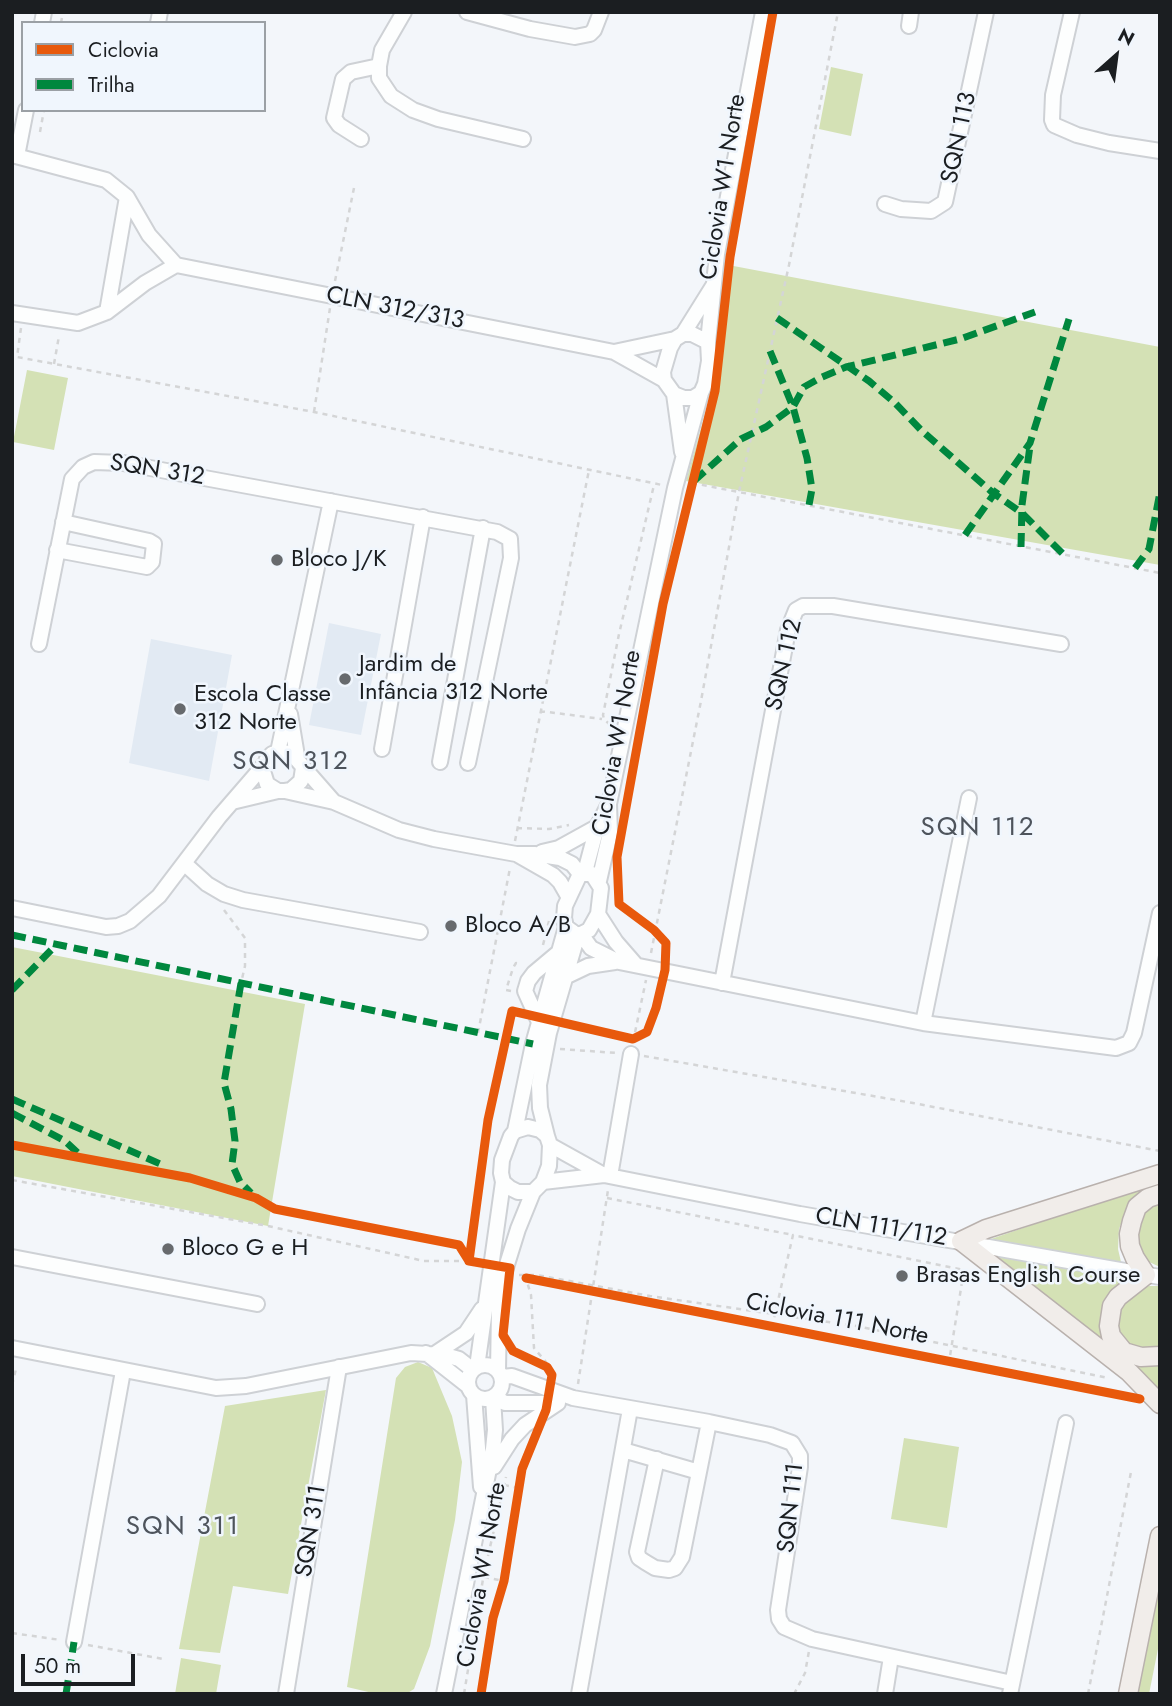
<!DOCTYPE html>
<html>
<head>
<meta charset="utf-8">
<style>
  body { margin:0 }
  #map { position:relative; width:1172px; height:1706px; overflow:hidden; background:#f3f6fa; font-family:Jost,sans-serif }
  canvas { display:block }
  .frame { position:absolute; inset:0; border:14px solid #1b1e21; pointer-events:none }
  .legend { position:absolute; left:21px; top:21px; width:245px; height:91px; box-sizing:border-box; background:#f0f6fd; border:2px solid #9ba0a5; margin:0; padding:9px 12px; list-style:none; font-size:21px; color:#1b1e21 }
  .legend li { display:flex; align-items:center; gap:14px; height:35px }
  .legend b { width:35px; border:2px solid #9ba0a5 }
  .north { position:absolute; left:1081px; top:21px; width:70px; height:70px; -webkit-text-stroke:5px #f0f6fd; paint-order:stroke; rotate:28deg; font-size:19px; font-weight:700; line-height:28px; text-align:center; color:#1b1e21 }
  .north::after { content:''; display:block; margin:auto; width:24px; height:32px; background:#1b1e21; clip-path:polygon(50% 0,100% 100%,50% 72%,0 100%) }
  .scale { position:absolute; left:21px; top:1654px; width:114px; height:32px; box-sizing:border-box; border:4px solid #1b1e21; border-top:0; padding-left:9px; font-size:21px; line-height:24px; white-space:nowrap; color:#1b1e21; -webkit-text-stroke:5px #f0f6fd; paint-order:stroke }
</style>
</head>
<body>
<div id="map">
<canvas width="1172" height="1706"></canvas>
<div class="frame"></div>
<ul class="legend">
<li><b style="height:9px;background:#e8590c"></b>Ciclovia</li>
<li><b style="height:9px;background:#00873e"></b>Trilha</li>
</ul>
<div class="north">N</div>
<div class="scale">50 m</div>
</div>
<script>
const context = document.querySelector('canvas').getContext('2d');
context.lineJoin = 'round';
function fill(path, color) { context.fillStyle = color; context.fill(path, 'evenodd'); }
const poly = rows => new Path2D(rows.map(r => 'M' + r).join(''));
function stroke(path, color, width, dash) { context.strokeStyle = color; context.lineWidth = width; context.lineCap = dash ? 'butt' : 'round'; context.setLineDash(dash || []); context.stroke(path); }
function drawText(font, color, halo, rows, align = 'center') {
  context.font = font + ' Jost,sans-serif'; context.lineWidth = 5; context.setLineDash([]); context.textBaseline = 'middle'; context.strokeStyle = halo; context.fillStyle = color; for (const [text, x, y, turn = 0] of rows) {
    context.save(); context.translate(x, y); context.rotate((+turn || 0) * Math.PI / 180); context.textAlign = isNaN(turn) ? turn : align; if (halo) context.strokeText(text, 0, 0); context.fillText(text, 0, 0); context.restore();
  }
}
fill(poly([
  [329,623,381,634,361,735,309,725],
  [151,639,232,655,209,781,129,763]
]), '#e2eaf3');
fill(poly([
  [831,67,863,74,851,136,819,129],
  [723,264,1160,347,1160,565,686,481,712,389],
  [27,370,68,378,54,450,13,442],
  [12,947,305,1004,268,1226,12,1176],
  [1160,1181,1160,1188,1135,1200,1126,1211,1119,1229,1118,1249,1121,1262,988,1240],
  [1160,1201,1160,1267,1145,1260,1137,1252,1135,1222,1150,1205],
  [983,1251,1127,1278,1116,1288,1108,1338,1160,1364,1160,1394],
  [1149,1286,1160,1286,1160,1351,1137,1349,1129,1344,1117,1328,1120,1306,1138,1289],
  [418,1362,432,1368,452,1416,462,1462,455,1520,430,1646,414,1689,406,1694,377,1694,347,1687,396,1378,405,1367],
  [326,1390,288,1594,233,1586,220,1653,179,1649,225,1406],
  [904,1438,959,1447,947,1528,891,1519],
  [1160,1581,1160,1639,1149,1694,1138,1694],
  [181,1658,221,1665,216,1694,175,1694]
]), '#d4e1b5');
const minor = poly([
  [404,12,382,50,379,66,379,78,391,96,413,110,438,119,523,139],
  [467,12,530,29,575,37,590,34,594,30,601,12],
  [1072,12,1053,95,1052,120,1054,125,1077,135,1109,143,1160,151],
  [42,23,44,12],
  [158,23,160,12],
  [909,26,911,12],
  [361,139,339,125,334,118,343,79,351,72,379,66],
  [12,155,106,180,127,197,149,235,176,265],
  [17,156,26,110],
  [885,204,901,209,931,211,945,202,986,12],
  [176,265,614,352,664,380],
  [107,312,127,197],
  [12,313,78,323,107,312,145,283,176,265],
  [683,334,692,334,708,342,709,361,705,384,701,393,693,398,684,398,674,394,664,380,663,372,670,348,675,339,683,334],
  [683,334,713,286],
  [708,342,717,254,763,12],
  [614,352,675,339],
  [674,394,682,452],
  [57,550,147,567,152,562,154,544,149,541,63,522],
  [39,644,72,479,83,467,94,462,123,463,497,532,510,539,511,558,468,763],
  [290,714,297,756],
  [382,749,423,517],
  [278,752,331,501],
  [440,762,483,528],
  [303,768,301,781,291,790,285,791,278,791,267,784,263,771,267,759,272,754,278,752,291,753,334,802],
  [285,791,334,802,399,830,434,839,516,854,534,854,560,858,572,864,580,874],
  [232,802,278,791],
  [542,852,559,848,597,827],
  [518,855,553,875,560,882,568,896],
  [185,864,207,884,224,894,243,900,420,932],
  [585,872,597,827,609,804,675,488,701,393],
  [580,874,592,874,601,888,598,914,589,930,581,934],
  [599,881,610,833,609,804],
  [12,908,106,927,118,926,130,921,159,896,219,817,264,765],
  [598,914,616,942,636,965],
  [573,932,566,927,564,918,565,906,580,874],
  [581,934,591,948,619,962,923,1023,1116,1048,1129,1043,1134,1033,1160,913],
  [567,976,588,966,615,962],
  [722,983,788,630,796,610,803,606,833,606,1061,644],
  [539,1022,525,991,528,981,534,973,559,952],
  [923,1023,969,798],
  [528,1127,540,1130,547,1136,550,1145,549,1166,543,1182,533,1192,518,1192,510,1188,503,1182,501,1173,502,1160,511,1136,515,1131,528,1127],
  [515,1131,533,1044,566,927],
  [547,1136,540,1108,539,1085,549,1033,578,934],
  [550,1145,604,1175],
  [610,1176,631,1054],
  [543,1182,604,1175,800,1214,1160,1277],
  [12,1257,257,1304],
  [12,1348,216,1388,246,1386,411,1353,445,1355,459,1359,473,1370],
  [426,1353,468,1386],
  [436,1353,466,1333,482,1309],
  '468 1382a17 17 0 1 1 34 0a17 17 0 1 1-34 0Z',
  [477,1367,503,1182],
  [498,1371,499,1308,504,1274,518,1229,533,1192],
  [502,1377,512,1376,573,1398,709,1422,770,1435,792,1443,800,1456,800,1467,778,1610,779,1619,784,1627,812,1639,1012,1683],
  [474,1395,481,1487],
  [495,1397,505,1403,558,1403],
  [623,1450,699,1472],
  [657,1459,637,1552,639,1558,645,1562,655,1568,669,1570,675,1568,682,1557,709,1422],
  [494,1467,512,1439,525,1425,558,1403],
  [74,1642,123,1371],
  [286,1694,339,1367],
  [444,1694,493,1449,495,1430,493,1398],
  [579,1694,630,1409],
  [885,1694,891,1657],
  [1010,1694,1066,1423]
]);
const major = poly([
  [1160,1174,986,1229,961,1241,1129,1372,1160,1404],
  [1160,1194,1148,1198,1137,1207,1132,1221,1129,1234,1130,1246,1135,1258,1146,1275,1118,1297,1112,1306,1109,1326,1111,1336,1124,1352,1141,1357,1160,1356],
  [1128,1694,1160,1536]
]);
stroke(minor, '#ced1d5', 18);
stroke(major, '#b9b1ad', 21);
stroke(poly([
  [61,23,63,12],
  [40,132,44,110],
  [335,281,355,183],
  [21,328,17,357,314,412,662,485],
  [54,364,59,336],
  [314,412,330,308],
  [692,483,1160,573],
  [540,711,602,719],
  [610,725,604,719,603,715,619,634,654,485],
  [517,828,549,829,569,825],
  [515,841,589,470],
  [224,910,245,938,245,966,241,983],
  [543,945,549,921],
  [651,953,701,701,739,492,789,265,838,12],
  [511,991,506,990,513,968,516,963,521,964],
  [478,1033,510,868],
  [633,1042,646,980],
  [560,1049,617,1053],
  [644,1056,913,1103,1160,1151],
  [12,1145,190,1178,256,1198,275,1209,459,1245,469,1261],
  [12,1180,268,1226,424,1261,469,1261],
  [607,1198,793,1235],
  [519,1275,537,1275,650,1296,856,1326,1108,1378],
  [525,1275,531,1295,534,1348,546,1362,547,1367],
  [772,1327,793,1235,797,1236,964,1270,949,1362],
  [578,1384,608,1190],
  [12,1385,16,1369],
  [504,1485,519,1488],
  [488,1556,506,1477],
  [484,1577,504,1581],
  [12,1633,61,1640],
  [88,1645,163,1659],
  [464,1694,484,1573],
  [794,1694,805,1673,809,1651],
  [1088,1694,1131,1472]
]), '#d4d5d6', 2.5, [5, 5]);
stroke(minor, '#fdfefe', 14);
stroke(major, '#f1edea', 18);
stroke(poly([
  [777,318,869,381,894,402,922,431,993,493,1022,513,1064,555],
  [770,351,793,407,807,458,812,489,809,505],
  [694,481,741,439,766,427,793,407,804,387,820,378,846,367,960,339,1035,312],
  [965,535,1030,443,1069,319],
  [1021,547,1022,505,1030,446],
  [1135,568,1149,549,1160,492],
  [12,935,533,1044],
  [241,983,224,1083,231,1109,235,1141,232,1164,240,1182,251,1193],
  [12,990,56,945],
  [12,1099,165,1166],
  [12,1113,65,1141,81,1156],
  [66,1694,74,1642]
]), '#00873e', 7, [14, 7]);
stroke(poly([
  [12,1145,190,1178,256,1198,275,1209,459,1245,469,1261],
  [526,1278,1140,1399],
  [481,1694,493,1618,504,1581,522,1469,546,1410,552,1375,547,1367,513,1351,503,1335,510,1268,469,1261,488,1120,512,1011,633,1039,647,1032,656,1008,665,970,666,943,654,930,619,904,617,857,663,604,715,391,730,257,773,12]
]), '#e8590c', 9);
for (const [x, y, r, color] of [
  [277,560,7,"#676a6d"],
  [345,679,7,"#676a6d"],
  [180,709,7,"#676a6d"],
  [451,926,7,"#676a6d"],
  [168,1249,7,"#676a6d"],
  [902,1276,7,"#676a6d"]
]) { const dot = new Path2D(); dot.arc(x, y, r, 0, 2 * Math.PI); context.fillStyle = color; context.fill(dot); stroke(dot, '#f0f6fd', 2.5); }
drawText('24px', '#1b1e21', '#f0f6fd', [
  ["SQN 113",960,138,-78],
  ["Ciclovia W1 Norte",724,187,-81],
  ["CLN 312/313",395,309,11],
  ["SQN 312",157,471,9],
  ["SQN 112",785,665,-77],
  ["Ciclovia W1 Norte",618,743,-80],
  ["CLN 111/112",881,1228,10],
  ["Ciclovia 111 Norte",837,1320,11],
  ["SQN 111",792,1508,-84],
  ["SQN 311",312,1531,-81],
  ["Ciclovia W1 Norte",483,1575,-80]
]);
drawText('24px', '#1b1e21', '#f0f6fd', [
  ["Bloco J/K",291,560],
  ["Jardim de",359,665],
  ["Infância 312 Norte",359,693],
  ["Escola Classe",194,695],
  ["312 Norte",194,723],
  ["Bloco A/B",465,926],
  ["Bloco G e H",182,1249],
  ["Brasas English Course",916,1276]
], 'left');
context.letterSpacing = '2px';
drawText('26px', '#4e545c', '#f0f6fd', [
  ["SQN 312",291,763],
  ["SQN 112",978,829],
  ["SQN 311",183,1528]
]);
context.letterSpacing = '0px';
</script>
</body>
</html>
